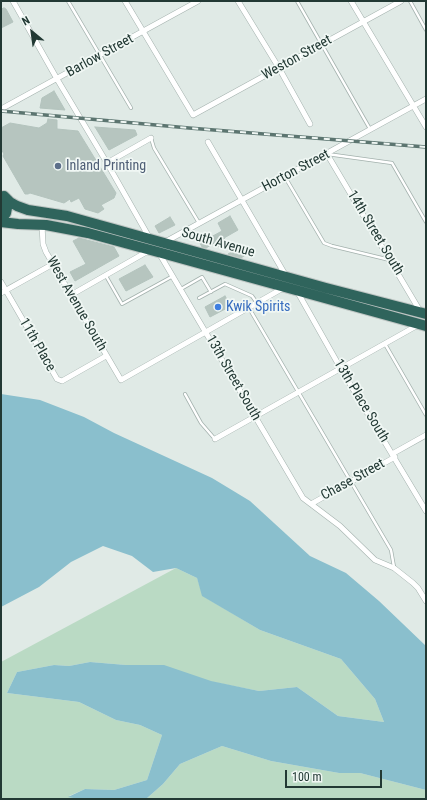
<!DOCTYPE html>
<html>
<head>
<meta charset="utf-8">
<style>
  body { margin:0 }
  #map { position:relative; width:427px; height:800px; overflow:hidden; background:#e0eae6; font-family:"Roboto Condensed",sans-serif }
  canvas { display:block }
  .frame { position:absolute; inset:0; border:2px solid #223934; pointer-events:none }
  .north { position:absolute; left:12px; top:12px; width:40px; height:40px; -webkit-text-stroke:3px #f0f7f4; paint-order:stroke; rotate:331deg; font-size:11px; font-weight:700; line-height:16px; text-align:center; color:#223934 }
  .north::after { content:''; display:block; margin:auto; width:14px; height:18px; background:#223934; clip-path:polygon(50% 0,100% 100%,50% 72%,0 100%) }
  .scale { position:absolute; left:285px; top:770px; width:97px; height:18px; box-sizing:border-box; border:2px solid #223934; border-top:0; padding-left:5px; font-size:12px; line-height:14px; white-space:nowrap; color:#223934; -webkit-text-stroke:3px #f0f7f4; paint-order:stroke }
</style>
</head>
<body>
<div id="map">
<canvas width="427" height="800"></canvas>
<div class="frame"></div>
<div class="north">N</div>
<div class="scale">100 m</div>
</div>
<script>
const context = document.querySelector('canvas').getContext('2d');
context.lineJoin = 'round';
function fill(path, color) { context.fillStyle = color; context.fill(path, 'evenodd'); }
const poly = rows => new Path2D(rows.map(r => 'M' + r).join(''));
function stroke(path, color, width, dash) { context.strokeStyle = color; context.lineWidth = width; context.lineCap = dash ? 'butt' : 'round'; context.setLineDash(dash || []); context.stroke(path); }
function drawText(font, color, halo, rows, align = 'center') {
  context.font = font + ' "Roboto Condensed",sans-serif'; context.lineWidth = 3.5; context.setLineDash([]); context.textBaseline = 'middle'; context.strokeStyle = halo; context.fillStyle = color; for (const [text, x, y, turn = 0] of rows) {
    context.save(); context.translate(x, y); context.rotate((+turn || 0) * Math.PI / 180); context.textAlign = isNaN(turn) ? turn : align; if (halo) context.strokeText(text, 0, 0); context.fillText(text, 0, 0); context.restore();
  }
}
fill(poly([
  [176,568,197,578,203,596,260,630,341,659,375,699,384,722,338,716,297,687,259,691,126,665,90,662,69,666,54,665,17,672,7,693,79,702,116,720,140,725,162,735,147,780,114,790,85,789,69,796,79,799,1,799,1,662],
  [222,746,271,761,339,773,360,773,426,790,426,799,146,799,163,784,180,764]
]), '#badac4');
fill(poly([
  [1,394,40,400,84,417,114,433,212,478,250,501,310,556,346,573,379,601,426,646,426,790,360,773,339,773,271,761,222,746,180,764,163,784,146,799,79,799,68,797,85,789,114,790,147,780,162,735,140,725,116,720,79,702,7,693,17,672,54,665,69,666,90,662,126,665,164,665,211,681,259,691,297,687,338,716,384,722,375,699,341,659,260,630,202,596,197,578,176,568,153,572,132,556,103,546,71,562,39,587,1,607]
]), '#8abfcd');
const building = poly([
  [4,8,6,9,13,22,1,28,1,9,4,8],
  [54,91,65,110,40,108,42,98,54,91],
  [48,119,57,120,57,129,78,131,116,193,114,198,101,205,104,209,98,213,85,209,79,198,71,202,70,199,64,203,30,193,28,194,25,194,3,156,4,154,1,149,1,128,10,123,39,128,47,123,48,119],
  [95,127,135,130,137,135,109,150,95,127],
  [230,216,238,230,224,238,227,243,219,247,216,242,206,248,202,247,200,243,222,231,218,223,230,216],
  [170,217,175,225,159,233,155,226,170,217],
  [79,238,114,247,119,256,75,281,70,272,86,264,73,241,79,238],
  [243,246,249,247,247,254,241,258,228,254,243,246],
  [145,265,153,277,126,291,119,279,145,265],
  [225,296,231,306,210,317,205,307,225,296]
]);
fill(building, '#b6c5bf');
stroke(building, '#b3c3bd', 1);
const lane = poly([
  [68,1,131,108],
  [297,1,370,129],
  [410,1,426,30],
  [151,138,154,148,199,223],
  [327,154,392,163,426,222],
  [285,177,324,243,332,246,390,260],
  [106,276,122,304,173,276],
  [181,289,202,277,211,292],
  [199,298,225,284,252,296,257,303],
  [249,308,391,550,394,567],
  [385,344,426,415],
  [185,394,201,423,214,438]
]);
const street = poly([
  [13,1,57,79,107,163,149,237],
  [125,1,193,115,401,1],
  [238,1,279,68,310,124],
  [351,1,426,127],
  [1,109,198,1],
  [208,142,286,276],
  [327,154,420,311],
  [107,163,151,138],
  [42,225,43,244,46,252,121,380,285,287],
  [165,242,426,99],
  [159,253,303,498,340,526,375,560,394,568,413,583,418,588,426,601],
  [1,282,57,379,62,381,106,356],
  [297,291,341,369,426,511],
  [1,293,53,264],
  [71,295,150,250],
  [215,439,418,325],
  [392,454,426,435],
  [311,504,395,457]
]);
const highway = poly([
  [4,196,10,202,17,206,28,210,67,216,326,288,426,314],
  [1,220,6,213,7,208,4,197],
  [1,222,18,224,46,225,88,233,158,252,426,326]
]);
stroke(lane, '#a3b1ad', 4);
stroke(street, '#a3b1ad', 6);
stroke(highway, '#bdc4c2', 12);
stroke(lane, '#fff', 2.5);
stroke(street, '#fff', 5);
stroke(highway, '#2f645c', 10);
const rail = poly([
  [1,111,189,128,426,147]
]);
stroke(rail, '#5c7570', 3.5);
stroke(rail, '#f0f7f4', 2, [6]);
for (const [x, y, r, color] of [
  [58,166,4,"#5c6f8a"],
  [218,307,4,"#3f7fe0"]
]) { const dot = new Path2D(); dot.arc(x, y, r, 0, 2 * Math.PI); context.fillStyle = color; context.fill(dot); stroke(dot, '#f0f7f4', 1.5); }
drawText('14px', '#223934', '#f0f7f4', [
  ["Barlow Street",100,56,-29],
  ["Weston Street",297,58,-29],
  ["Horton Street",296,171,-28],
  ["14th Street South",375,233,59],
  ["South Avenue",218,243,16],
  ["West Avenue South",76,304,60],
  ["11th Place",37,345,60],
  ["13th Street South",233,378,60],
  ["13th Place South",361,401,59],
  ["Chase Street",353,480,-29]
]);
drawText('14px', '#4e5e75', '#f0f7f4', [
  ["Inland Printing",66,166]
], 'left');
drawText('14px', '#366cbe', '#f0f7f4', [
  ["Kwik Spirits",226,307]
], 'left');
</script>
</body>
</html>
